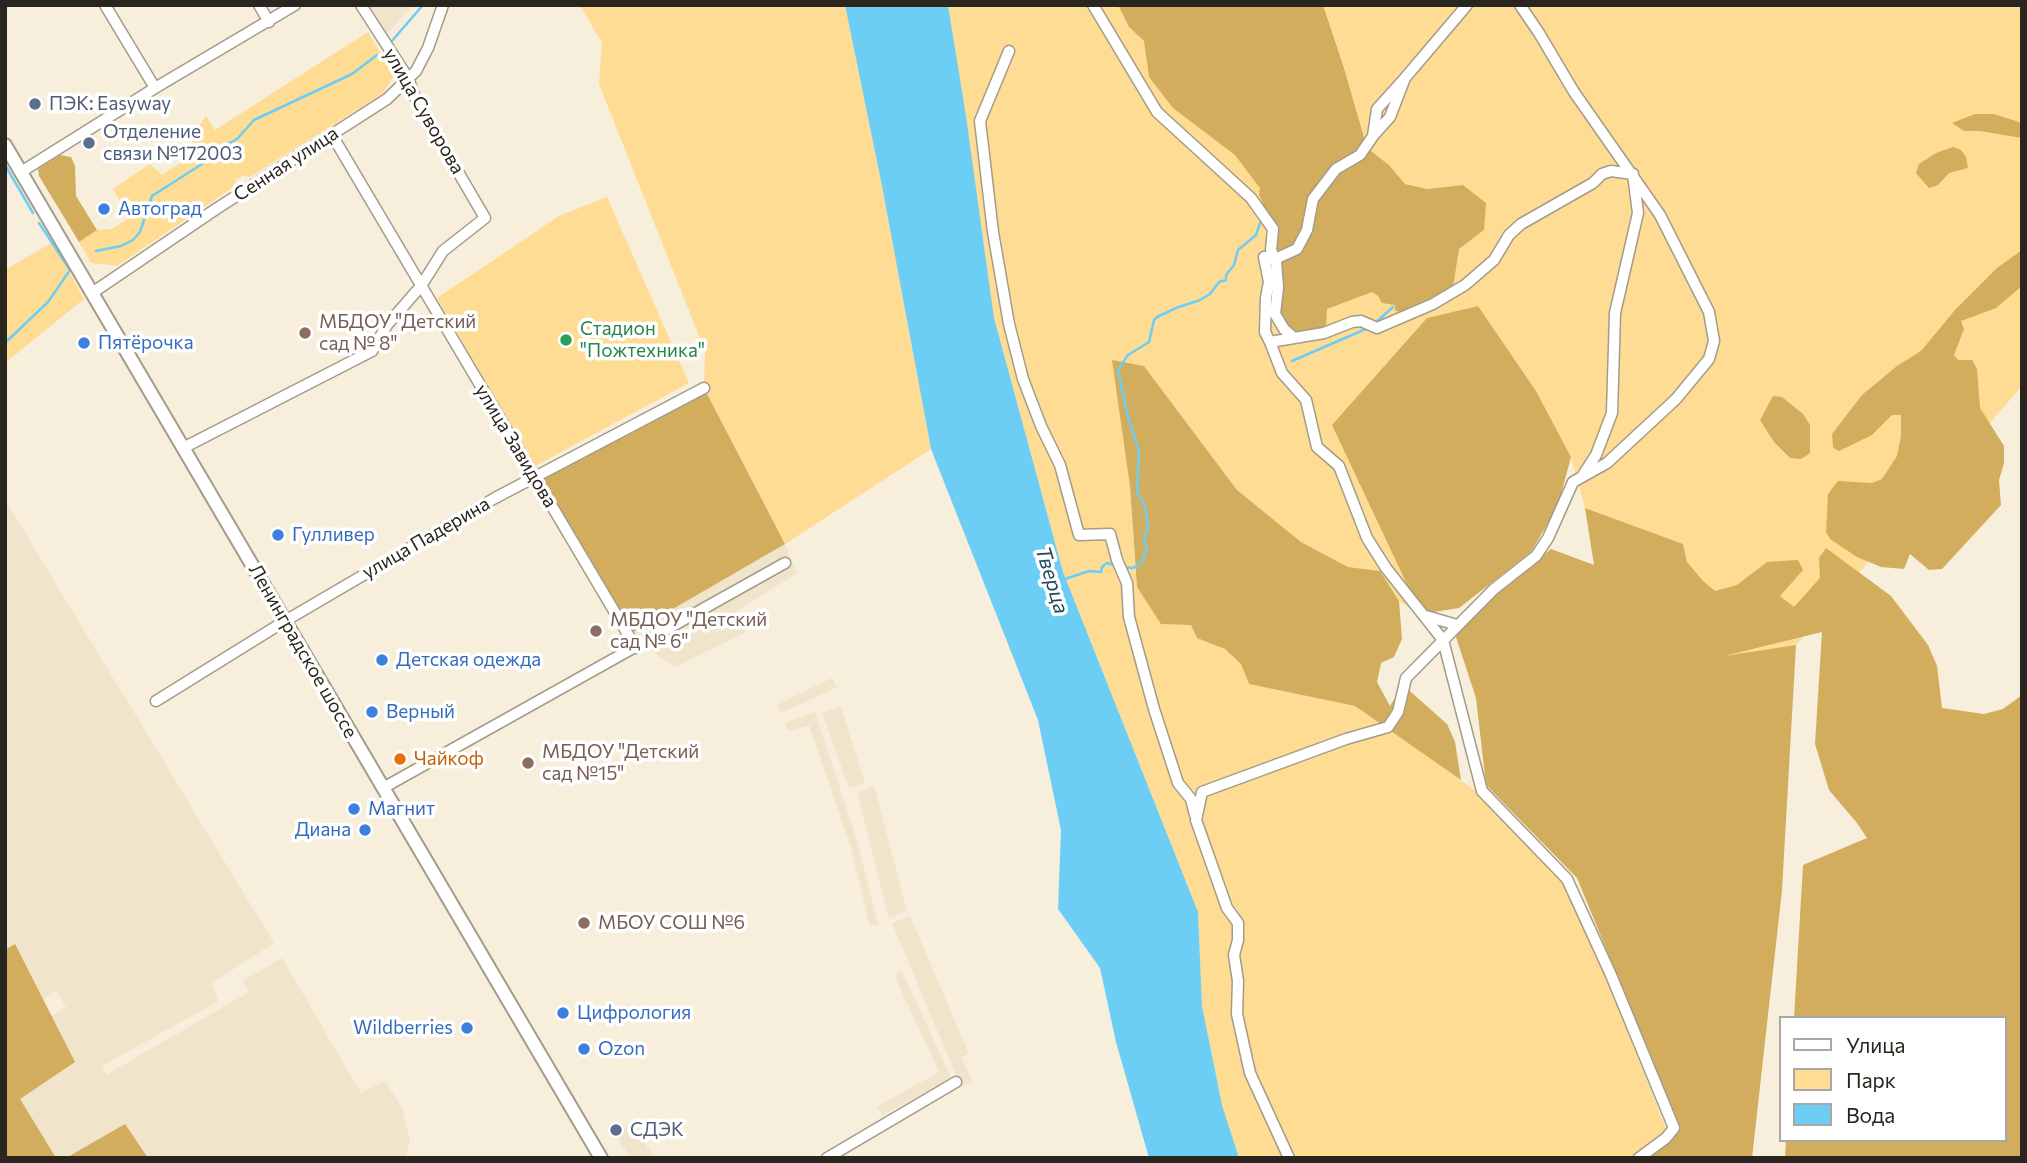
<!DOCTYPE html>
<html>
<head>
<meta charset="utf-8">
<style>
  body { margin:0 }
  #map { position:relative; width:2027px; height:1163px; overflow:hidden; background:#f7eedb; font-family:Commissioner,sans-serif }
  canvas { display:block }
  .frame { position:absolute; inset:0; border:7px solid #29261f; pointer-events:none }
  .legend { position:absolute; left:1779px; top:1016px; width:228px; height:126px; box-sizing:border-box; background:#fff; border:2px solid #a9a8a5; margin:0; padding:9px 12px; list-style:none; font-size:21px; color:#29261f }
  .legend li { display:flex; align-items:center; gap:14px; height:35px }
  .legend b { width:35px; border:2px solid #a9a8a5 }
</style>
</head>
<body>
<div id="map">
<canvas width="2027" height="1163"></canvas>
<div class="frame"></div>
<ul class="legend">
<li><b style="height:9px;background:#fff"></b>Улица</li>
<li><b style="height:19px;background:#fedc93"></b>Парк</li>
<li><b style="height:19px;background:#6ccef5"></b>Вода</li>
</ul>
</div>
<script>
const context = document.querySelector('canvas').getContext('2d');
context.lineJoin = 'round';
function fill(path, color) { context.fillStyle = color; context.fill(path, 'evenodd'); }
const poly = rows => new Path2D(rows.map(r => 'M' + r).join(''));
function stroke(path, color, width, dash) { context.strokeStyle = color; context.lineWidth = width; context.lineCap = dash ? 'butt' : 'round'; context.setLineDash(dash || []); context.stroke(path); }
function drawText(font, color, halo, rows, align = 'center') {
  context.font = font + ' Commissioner,sans-serif'; context.lineWidth = 7; context.setLineDash([]); context.textBaseline = 'middle'; context.strokeStyle = halo; context.fillStyle = color; for (const [text, x, y, turn = 0] of rows) {
    context.save(); context.translate(x, y); context.rotate((+turn || 0) * Math.PI / 180); context.textAlign = isNaN(turn) ? turn : align; if (halo) context.strokeText(text, 0, 0); context.fillText(text, 0, 0); context.restore();
  }
}
fill(poly([
  [365,5,413,5,384,37],
  [5,500,274,943,212,983,218,1001,102,1066,106,1075,249,992,243,981,282,958,361,1093,385,1081,402,1108,410,1141,406,1158,5,1158,5,1045,66,1007,56,991,5,1026],
  [785,544,797,573,737,611,746,632,675,667,628,635],
  [832,678,837,687,781,713,777,705],
  [841,707,865,783,849,788,822,713],
  [815,712,858,844,878,924,870,926,850,845,809,725,788,731,785,723],
  [874,786,907,911,889,918,857,793],
  [910,916,969,1054,961,1057,973,1082,961,1087,892,923],
  [902,971,951,1078,883,1115,877,1107,939,1072,894,975],
  [633,1123,654,1158,630,1158,615,1133]
]), '#f0e4ca');
fill(poly([
  [580,5,845,5,882,186,931,449,785,544,704,388,705,351,599,84,602,43],
  [948,5,1118,5,1129,27,1144,41,1149,77,1453,287,1459,249,1484,230,1463,185,1427,189,1405,184,1389,165,1367,148,1344,68,1323,5,2022,5,2022,386,1796,645,1709,659,1683,544,1585,508,1571,457,1536,391,1478,306,1427,318,1396,355,1421,614,1399,601,1380,571,1348,567,1301,542,1237,490,1144,366,1130,486,1137,587,1191,625,1197,638,1225,649,1241,664,1249,684,1355,706,1433,760,1481,795,1562,880,1606,976,1668,1134,1634,1158,1239,1158,1222,1105,1202,1006,1198,912,1063,572,994,318,966,116],
  [368,32,394,76,382,94,250,177,242,176,236,180,235,186,117,266,91,263,79,242,97,230,112,229,129,218,113,189,150,164,162,175,199,151,191,138,206,116,215,130],
  [607,197,689,383,535,466,437,298,559,216],
  [53,242,84,299,5,363,5,270]
]), '#fedc93');
fill(poly([
  [1118,5,1323,5,1344,68,1367,148,1389,165,1405,184,1427,189,1463,185,1486,203,1484,230,1459,249,1453,288,1399,312,1395,310,1395,305,1382,303,1378,296,1372,292,1327,309,1326,328,1303,335,1286,328,1277,314,1274,245,1269,216,1259,195,1260,188,1235,155,1173,108,1149,77,1144,41,1129,27],
  [1975,114,1994,114,2022,123,2022,138,1980,131,1964,131,1952,123],
  [1953,147,1961,150,1966,157,1968,168,1949,173,1938,185,1929,188,1916,173,1919,164,1936,153],
  [60,155,71,157,75,166,76,196,97,230,79,242,39,176,38,169],
  [2022,250,2022,286,1996,308,1961,321,1964,329,1954,355,1958,360,1972,360,1977,369,1980,408,2004,446,2004,463,1999,480,2001,505,1942,569,1929,570,1910,554,1904,569,1881,567,1857,557,1830,539,1826,532,1828,494,1838,481,1872,483,1882,479,1897,456,1901,436,1901,415,1892,415,1872,435,1839,451,1833,448,1832,434,1862,395,1897,366,1921,351,1955,310,1997,268],
  [1478,306,1536,391,1571,457,1558,506,1531,552,1459,608,1421,614,1332,425,1427,318],
  [1112,360,1144,366,1237,490,1301,542,1348,567,1380,571,1399,601,1402,639,1394,657,1381,663,1377,682,1390,706,1403,685,1447,724,1455,742,1461,780,1355,706,1249,684,1241,664,1225,649,1197,638,1191,625,1161,624,1137,587,1130,486],
  [704,388,785,544,628,635,534,477],
  [1773,396,1782,397,1803,414,1810,425,1810,453,1801,459,1790,458,1774,442,1760,420],
  [1585,508,1683,544,1687,562,1703,581,1715,591,1737,585,1767,562,1798,560,1803,570,1780,596,1794,607,1820,578,1819,558,1826,548,1891,596,1928,645,1937,666,1942,708,1984,714,2003,709,2022,695,2022,1158,1785,1158,1786,1140,2004,1140,2004,1018,1794,1018,1803,865,1867,838,1857,823,1829,790,1815,744,1822,632,1724,656,1796,645,1782,890,1752,1158,1647,1158,1680,1129,1577,878,1486,785,1476,698,1454,631,1551,549,1594,565],
  [15,944,75,1062,20,1099,56,1158,5,1158,5,950],
  [125,1124,148,1158,66,1158]
]), '#d1ad5d');
fill(poly([
  [845,5,948,5,966,116,994,318,1063,572,1198,912,1202,1006,1222,1105,1239,1158,1149,1158,1116,1042,1100,968,1058,909,1061,830,1038,720,931,449,882,186]
]), '#6ccef5');
stroke(poly([
  [391,42,423,5],
  [5,165,33,213],
  [96,251,121,246,133,240,140,232,152,196,202,164,220,148,237,139,254,120,352,74,377,55],
  [1375,323,1393,307],
  [5,343,48,302,70,270,39,223],
  [1292,361,1368,328],
  [1124,567,1133,568,1141,563,1147,549,1144,539,1148,528,1145,506,1137,492,1139,452,1128,417,1118,370,1128,355,1149,342,1154,320,1157,317,1176,308,1200,300,1210,294,1219,282,1226,280,1226,275,1234,265,1238,250,1256,235,1260,223],
  [1065,579,1089,571,1101,572,1102,567,1107,563,1117,566]
]), '#6ccef5', 2.5);
const minor = poly([
  [105,5,155,88],
  [259,5,269,22],
  [1093,5,1157,112,1251,198,1273,229,1271,250,1275,259,1297,249,1307,230,1313,199,1336,169,1360,155,1373,136,1377,109,1405,78,1390,117,1373,136],
  [1009,51,980,121,993,232,1009,324,1023,379,1041,426,1060,465,1079,535,1110,534,1117,560,1127,583,1129,617,1154,709,1178,783,1191,799,1195,815],
  [1405,78,1467,5],
  [332,135,636,648],
  [21,172,155,88,295,5],
  [92,293,216,209,387,99,416,71,428,48,443,5],
  [1294,338,1284,329,1275,314,1278,287,1276,262,1275,259,1264,257,1269,282,1266,298,1265,332,1270,342,1324,333,1352,322,1361,321,1377,328,1433,304,1465,285,1494,260,1509,235,1521,224,1593,183,1602,174,1611,171,1633,174,1638,213,1615,313,1612,413,1596,455,1583,475],
  [1270,342,1282,373,1306,400,1317,447,1339,466,1367,538,1386,568,1443,640,1482,791,1567,879,1611,975,1674,1128,1666,1138,1639,1158],
  [183,448,372,351,387,325,421,286,443,251,485,218,416,100,408,78,361,5],
  [1426,616,1457,625],
  [156,701,285,621,495,498,704,388],
  [383,788,785,563],
  [827,1158,956,1082],
  [1289,1158,1250,1073,1237,1014,1238,981,1234,955,1238,940,1238,923,1227,908,1196,820,1202,792,1346,739,1388,727,1398,712,1406,678,1494,589,1536,556,1548,538,1573,482,1607,463,1676,399,1709,359,1714,341,1709,312,1660,215,1574,92,1539,33,1520,5]
]);
const major = poly([
  [5,145,601,1158]
]);
stroke(minor, '#a49c8a', 13);
stroke(major, '#a49c8a', 16);
stroke(minor, '#fff', 10);
stroke(major, '#fff', 12);
for (const [x, y, r, color] of [
  [35,104,7,"#5c6f8a"],
  [89,143,7,"#5c6f8a"],
  [104,209,7,"#3f7fe0"],
  [305,333,7,"#8d6e63"],
  [566,340,7,"#2e9e5b"],
  [84,343,7,"#3f7fe0"],
  [278,535,7,"#3f7fe0"],
  [596,631,7,"#8d6e63"],
  [382,660,7,"#3f7fe0"],
  [372,712,7,"#3f7fe0"],
  [400,759,7,"#e8710a"],
  [528,763,7,"#8d6e63"],
  [354,809,7,"#3f7fe0"],
  [365,830,7,"#3f7fe0"],
  [584,923,7,"#8d6e63"],
  [563,1013,7,"#3f7fe0"],
  [467,1028,7,"#3f7fe0"],
  [584,1049,7,"#3f7fe0"],
  [616,1130,7,"#5c6f8a"]
]) { const dot = new Path2D(); dot.arc(x, y, r, 0, 2 * Math.PI); context.fillStyle = color; context.fill(dot); stroke(dot, '#fff', 2.5); }
drawText('19px', '#4e5e75', '#fff', [
  ["ПЭК: Easyway",49,104],
  ["Отделение",103,132],
  ["связи №172003",103,154],
  ["СДЭК",630,1130]
], 'left');
drawText('19px', '#29261f', '#fff', [
  ["улица Суворова",424,111,60],
  ["Сенная улица",286,164,-33],
  ["улица Завидова",516,446,59],
  ["улица Падерина",426,538,-30],
  ["Ленинградское шоссе",303,651,60]
]);
drawText('19px', '#366cbe', '#fff', [
  ["Автоград",118,209],
  ["Пятёрочка",98,343],
  ["Гулливер",292,535],
  ["Детская одежда",396,660],
  ["Верный",386,712],
  ["Магнит",368,809],
  ["Диана",351,830,"right"],
  ["Цифрология",577,1013],
  ["Wildberries",453,1028,"right"],
  ["Ozon",598,1049]
], 'left');
drawText('19px', '#785e54', '#fff', [
  ["МБДОУ \"Детский",319,322],
  ["сад № 8\"",319,344],
  ["МБДОУ \"Детский",610,620],
  ["сад № 6\"",610,642],
  ["МБДОУ \"Детский",542,752],
  ["сад №15\"",542,774],
  ["МБОУ СОШ №6",598,923]
], 'left');
drawText('19px', '#27864d', '#fff', [
  ["Стадион",580,329],
  ["\"Пожтехника\"",580,351]
], 'left');
drawText('19px', '#c56008', '#fff', [
  ["Чайкоф",414,759]
], 'left');
drawText('italic 21px', '#204b5c', '#fff', [
  ["Тверца",1052,580,73]
]);
</script>
</body>
</html>
